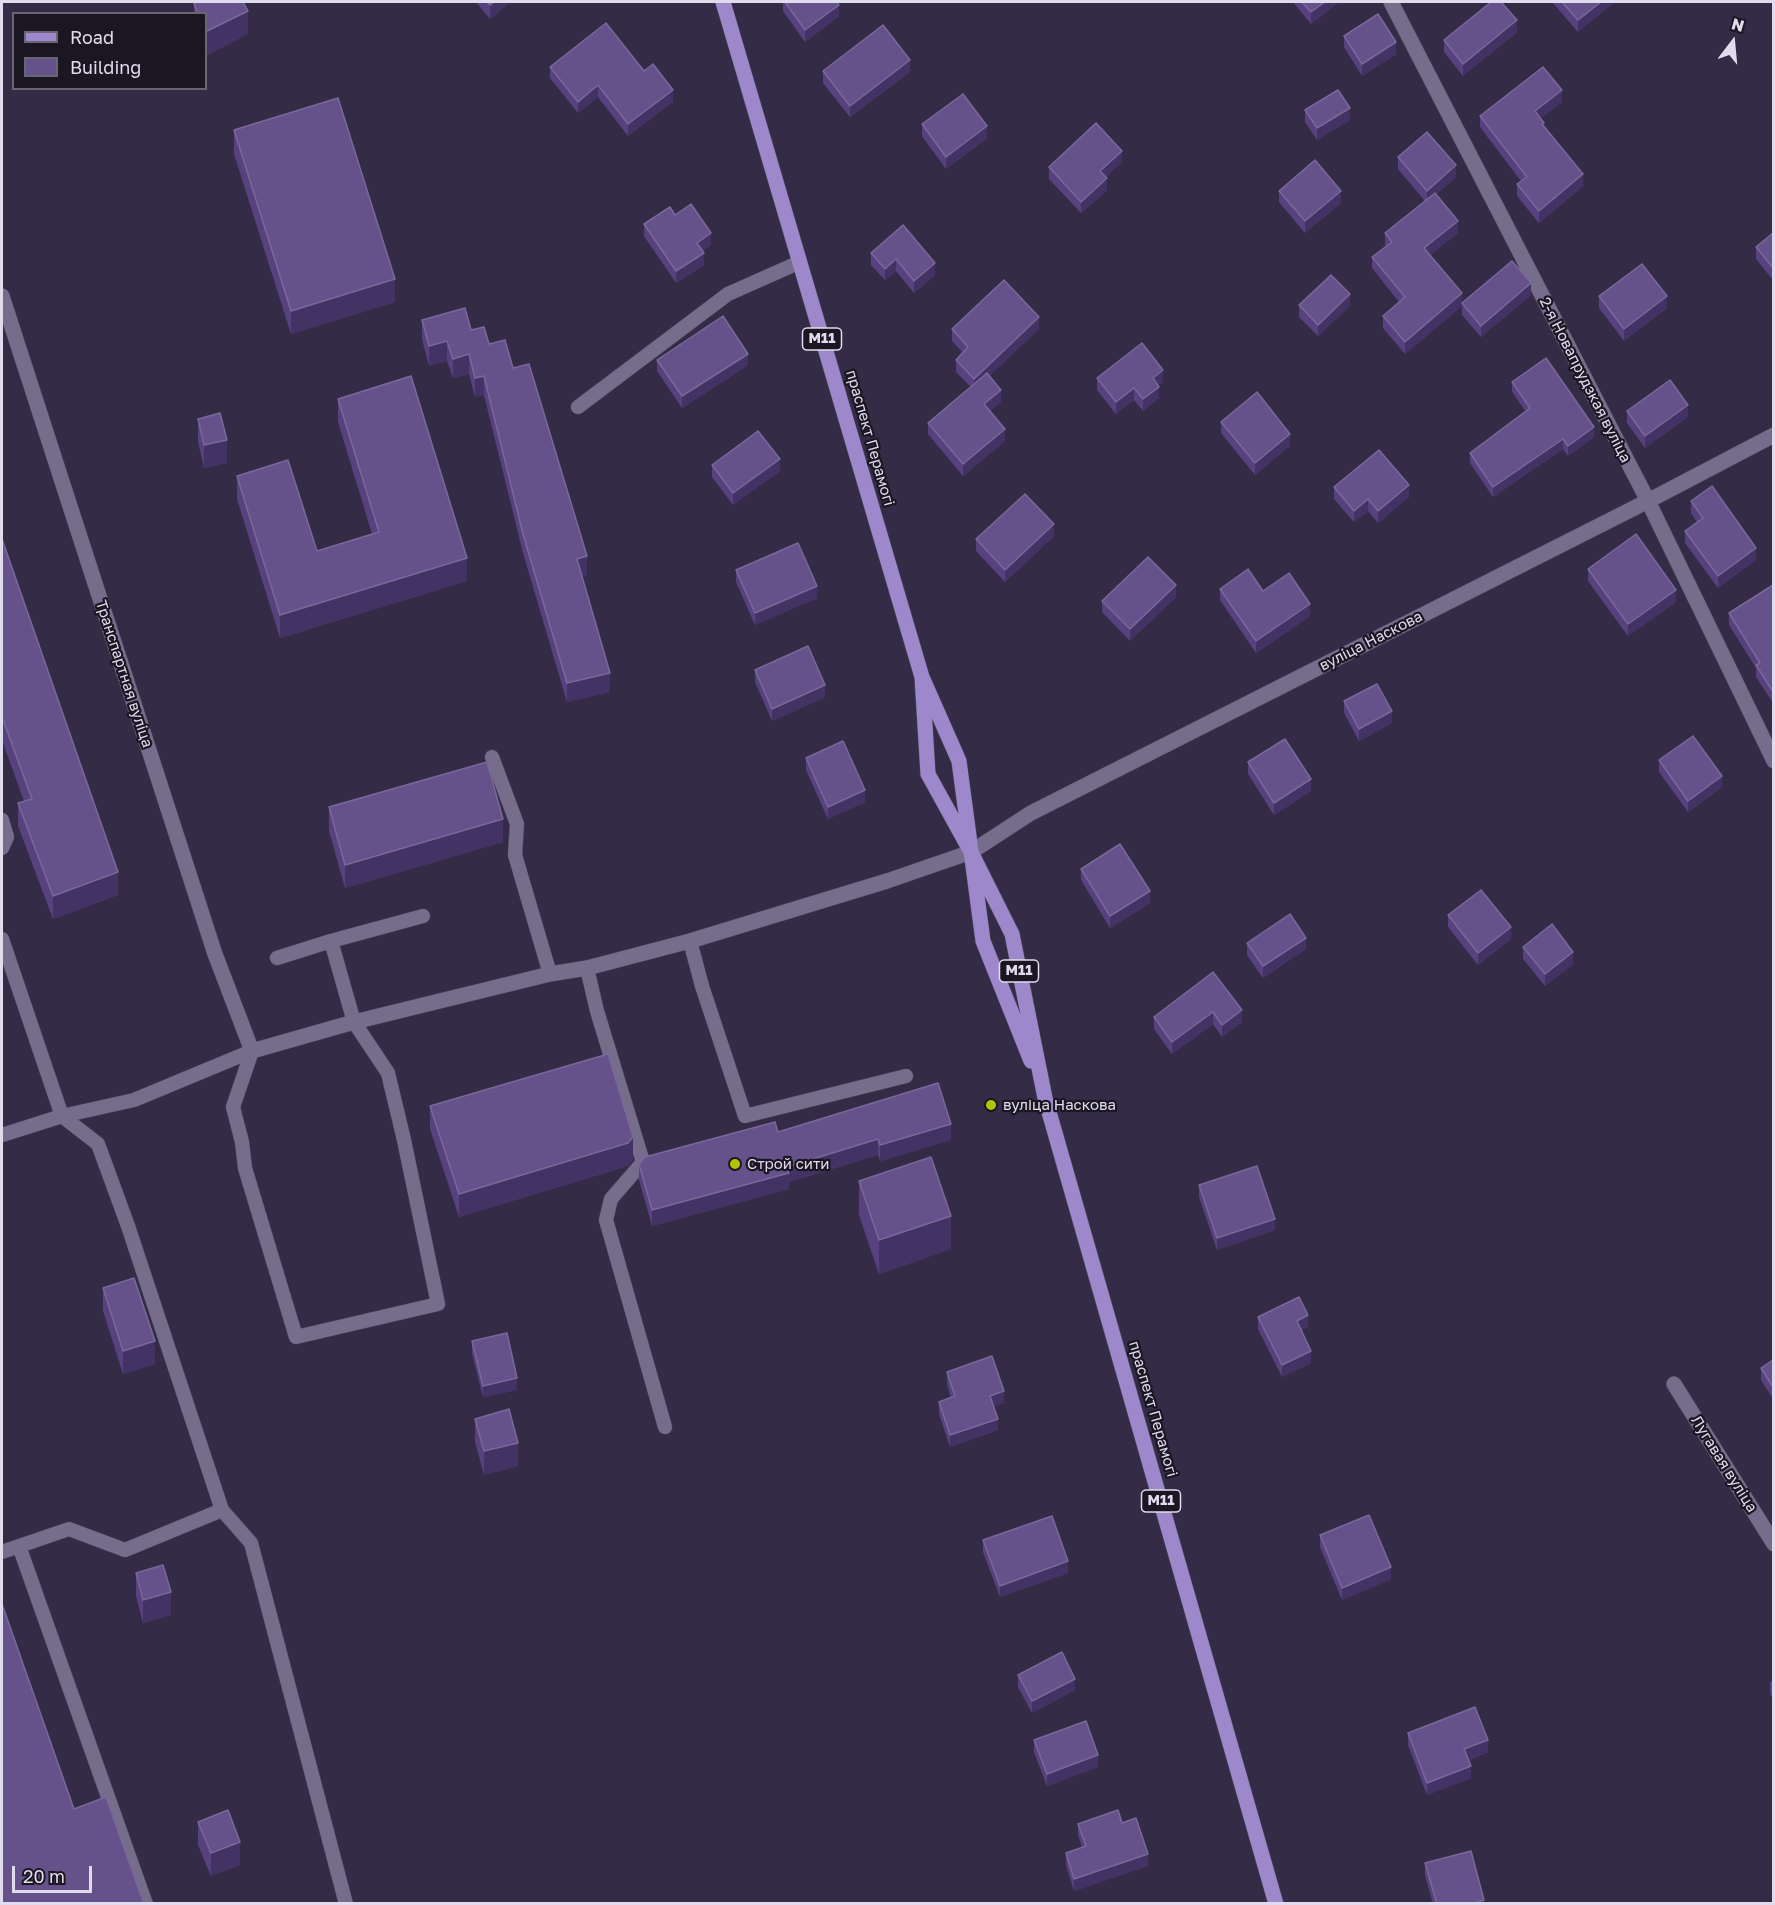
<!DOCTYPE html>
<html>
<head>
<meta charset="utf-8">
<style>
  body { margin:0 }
  #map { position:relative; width:1775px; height:1905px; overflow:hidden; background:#342c47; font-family:"Golos Text",sans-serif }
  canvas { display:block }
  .frame { position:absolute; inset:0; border:3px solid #e0dbed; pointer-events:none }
  .legend { position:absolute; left:12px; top:12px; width:195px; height:78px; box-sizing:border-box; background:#1a1723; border:2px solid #696574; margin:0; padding:8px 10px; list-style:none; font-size:18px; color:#e0dbed }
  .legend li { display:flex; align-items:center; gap:12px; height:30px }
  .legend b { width:30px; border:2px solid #696574 }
  .north { position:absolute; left:1703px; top:12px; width:60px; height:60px; -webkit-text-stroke:4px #1a1723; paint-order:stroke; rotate:16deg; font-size:16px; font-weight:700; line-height:24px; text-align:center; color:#e0dbed }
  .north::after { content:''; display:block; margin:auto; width:21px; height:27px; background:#e0dbed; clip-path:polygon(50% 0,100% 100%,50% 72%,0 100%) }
  .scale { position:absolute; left:12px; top:1866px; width:80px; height:27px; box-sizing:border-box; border:3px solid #e0dbed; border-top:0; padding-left:8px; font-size:18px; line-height:21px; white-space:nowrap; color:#e0dbed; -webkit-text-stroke:4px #1a1723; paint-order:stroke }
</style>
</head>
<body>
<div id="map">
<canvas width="1775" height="1905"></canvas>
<div class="frame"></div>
<ul class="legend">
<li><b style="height:8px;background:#9c88ca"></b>Road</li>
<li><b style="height:16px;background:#66528b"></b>Building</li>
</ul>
<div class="north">N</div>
<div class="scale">20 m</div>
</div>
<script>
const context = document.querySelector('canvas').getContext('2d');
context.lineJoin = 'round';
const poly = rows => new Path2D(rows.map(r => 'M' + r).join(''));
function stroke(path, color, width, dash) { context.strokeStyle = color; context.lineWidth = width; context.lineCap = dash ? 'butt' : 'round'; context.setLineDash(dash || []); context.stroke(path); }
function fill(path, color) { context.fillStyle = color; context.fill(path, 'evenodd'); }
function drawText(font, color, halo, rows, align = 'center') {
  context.font = font + ' "Golos Text",sans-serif'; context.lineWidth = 4.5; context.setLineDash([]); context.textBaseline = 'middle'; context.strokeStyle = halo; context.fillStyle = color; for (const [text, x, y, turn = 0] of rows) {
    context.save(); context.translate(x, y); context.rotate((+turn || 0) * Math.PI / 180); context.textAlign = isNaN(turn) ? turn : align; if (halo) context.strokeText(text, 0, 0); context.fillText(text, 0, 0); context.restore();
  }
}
const service = poly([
  [578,407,728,294,800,262],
  [492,757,517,824,515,855,550,974],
  [2,820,7,837,2,848],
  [2,939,62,1116,134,1100,252,1051],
  [690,941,702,986,745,1116,906,1076],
  [277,958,331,941],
  [587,968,597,1011,643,1162,611,1199,606,1220,665,1427],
  [252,1051,233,1107,242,1142,245,1168,296,1337,438,1304,404,1140,388,1073,354,1022,331,941,423,916],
  [2,1135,62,1116,98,1144,128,1226,222,1510,251,1543,346,1904],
  [19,1546,146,1904],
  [2,1552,69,1529,125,1550,222,1510]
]);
const minor = poly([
  [1391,2,1648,501,1774,761],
  [2,296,215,954,252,1051,354,1022,550,974,587,968,690,941,887,881,971,852,1031,813,1648,501,1774,435],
  [1674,1384,1774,1544]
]);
const primary = poly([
  [723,2,922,677,959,761,983,941,1031,1061],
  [922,677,928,774,971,852,1012,934,1045,1098,1276,1904]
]);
stroke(service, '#4f485e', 15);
stroke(minor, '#4f485e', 16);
stroke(primary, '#4f485e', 16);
stroke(service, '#756d8b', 14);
stroke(minor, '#756d8b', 15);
stroke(primary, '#9c88ca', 15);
fill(poly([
  [476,2,510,2,490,19],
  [783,2,837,2,839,16,805,42,783,11],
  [1293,2,1339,2,1311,24],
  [1553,2,1615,2,1578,32,1553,3],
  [194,4,248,34,207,55,206,51,206,14,194,14],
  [1517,32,1463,76,1444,52,1444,40],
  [1344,36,1396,54,1362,76,1344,47],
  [550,67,644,71,673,102,628,136,598,97,578,113,550,78],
  [823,71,910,72,850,117,823,83],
  [1562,102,1540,118,1544,126,1583,186,1539,223,1517,196,1517,184,1521,181,1480,127,1480,116],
  [1305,110,1350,120,1317,140,1305,122],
  [922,124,987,138,946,169,922,136],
  [234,130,395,302,291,334,234,154],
  [1398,157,1456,177,1436,194,1458,233,1430,255,1462,303,1531,295,1481,337,1462,315,1462,306,1405,354,1383,328,1383,316,1399,302,1372,268,1372,257,1386,246,1385,245,1385,233,1425,201,1398,169],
  [1122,162,1106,177,1107,190,1081,213,1049,179,1049,167],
  [1279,191,1341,203,1305,233,1279,202],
  [675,215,711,245,702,251,704,265,676,283,644,236,644,224],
  [1773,233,1773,280,1756,259,1756,247],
  [871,253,935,263,935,275,914,293,896,271,885,280,871,265],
  [1599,296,1667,308,1624,341,1599,308],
  [1299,305,1350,306,1318,336,1299,317],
  [422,320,471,330,489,344,513,368,587,575,582,576,610,692,567,702,523,553,484,395,475,397,469,374,453,378,447,361,429,366,422,339],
  [952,329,1039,329,989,376,1001,402,990,411,1005,441,963,476,928,434,928,423,971,387,956,372,956,360,963,353,952,341],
  [657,360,748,365,682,408,657,371],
  [1097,378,1163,382,1158,385,1159,398,1143,411,1134,400,1116,414,1097,390],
  [1512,382,1594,437,1568,456,1563,449,1493,497,1470,463,1470,453,1526,412,1512,392],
  [338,399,467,581,280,638,237,499,237,476,317,551,372,534,338,422],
  [1627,411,1688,417,1645,448,1627,423],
  [198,419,227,463,204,468,198,442],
  [1221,422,1290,446,1255,475,1221,433],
  [712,465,780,471,733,505,712,477],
  [1334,487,1409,497,1378,523,1368,511,1354,522,1334,499],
  [1691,501,1756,560,1718,588,1685,543,1685,531,1697,522,1691,513],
  [1054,536,1005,582,976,551,976,539],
  [2,539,118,895,53,919,18,826,18,803,24,801,2,740],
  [1588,569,1676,602,1628,636,1588,581],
  [736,570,817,598,755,625,736,582],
  [1773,585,1773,703,1756,677,1756,668,1729,625,1729,613],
  [1220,589,1263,591,1310,616,1256,653,1220,600],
  [1176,597,1130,641,1102,612,1102,601],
  [755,670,825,697,772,721,755,682],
  [1344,701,1392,723,1359,741,1344,713],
  [806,758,865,802,828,819,806,770],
  [1659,760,1722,787,1688,812,1659,772],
  [1248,762,1311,791,1274,815,1248,774],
  [329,807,503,842,345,888,329,831],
  [1081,869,1150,903,1110,928,1081,880],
  [1448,915,1511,939,1478,965,1448,927],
  [1247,943,1306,949,1263,978,1247,955],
  [1523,947,1573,964,1545,986,1523,959],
  [1213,972,1242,1022,1222,1037,1213,1024,1172,1054,1154,1029,1154,1017],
  [430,1106,633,1160,628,1166,459,1217,430,1129],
  [778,1132,951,1140,880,1161,878,1155,789,1182,789,1189,652,1226,639,1180,639,1164],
  [859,1181,951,1249,879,1274,859,1215],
  [1199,1185,1275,1230,1217,1250,1199,1197],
  [103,1288,155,1364,123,1374,103,1311],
  [1258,1317,1308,1327,1301,1330,1311,1363,1282,1377,1258,1329],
  [472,1341,517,1390,483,1397,472,1353],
  [1773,1360,1773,1399,1761,1380,1761,1368],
  [947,1372,1004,1403,993,1406,998,1430,950,1447,939,1414,939,1402,951,1398,947,1384],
  [475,1419,518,1466,484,1475,475,1442],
  [1320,1535,1391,1579,1342,1600,1320,1547],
  [983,1540,1068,1573,1000,1597,983,1552],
  [136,1573,171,1615,143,1623,136,1596],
  [1018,1675,1075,1690,1032,1713,1018,1687],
  [1773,1680,1773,1699,1770,1694,1770,1682],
  [1408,1733,1488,1752,1469,1760,1471,1778,1427,1795,1408,1745],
  [1034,1740,1098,1767,1047,1786,1034,1752],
  [198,1822,240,1865,211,1876,198,1845],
  [1122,1823,1148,1866,1074,1891,1066,1865,1066,1853,1082,1847,1078,1835,1078,1824],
  [1425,1863,1484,1904,1433,1904,1425,1875]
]), '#57427f');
fill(poly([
  [494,2,510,2,490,19,490,5],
  [1325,2,1339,2,1311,24,1311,12],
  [1601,2,1615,2,1578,32,1578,20],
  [839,5,839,16,805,42,805,30],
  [248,11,248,34,207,55,207,31],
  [1517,20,1517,32,1463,76,1463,64],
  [1396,42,1396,54,1362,76,1362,64],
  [910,60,910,72,850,117,850,106],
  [598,85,598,97,578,113,578,102],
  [673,90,673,102,628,136,628,124],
  [1562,90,1562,102,1535,123,1535,111],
  [1350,108,1350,120,1317,140,1317,128],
  [987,126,987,138,946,169,946,157],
  [1122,151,1122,162,1100,183,1100,171],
  [1456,165,1456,177,1427,203,1427,191],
  [1583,174,1583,186,1539,223,1539,211],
  [1107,178,1107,190,1081,213,1081,202],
  [1341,191,1341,203,1305,233,1305,221],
  [1458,221,1458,233,1424,260,1424,248],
  [711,233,711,245,697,254,697,243],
  [704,253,704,265,676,283,676,271],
  [896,259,896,271,885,280,885,269],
  [935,263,935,275,914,293,914,281],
  [395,279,395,302,291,334,291,311],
  [1531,283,1531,295,1481,337,1481,326],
  [1462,293,1462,306,1405,354,1405,342],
  [1350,294,1350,306,1318,336,1318,325],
  [1667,296,1667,308,1624,341,1624,329],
  [1039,317,1039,329,974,390,974,379],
  [447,341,447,361,429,366,429,346],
  [469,354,469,374,453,378,453,359],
  [748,354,748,365,682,408,682,396],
  [1163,370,1163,382,1153,390,1153,378],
  [484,376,484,395,475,397,475,378],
  [1159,387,1159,398,1143,411,1143,399],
  [1134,388,1134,400,1116,414,1116,402],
  [1001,390,1001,402,984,416,984,404],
  [1688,405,1688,417,1645,448,1645,436],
  [1594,427,1594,437,1568,456,1568,446],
  [1005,429,1005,441,963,476,963,464],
  [1290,434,1290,446,1255,475,1255,463],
  [1563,439,1563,449,1493,497,1493,487],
  [227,440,227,463,204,468,204,445],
  [780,459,780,471,733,505,733,493],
  [1409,485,1409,497,1378,523,1378,511],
  [1368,499,1368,511,1354,522,1354,511],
  [1054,524,1054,536,1005,582,1005,570],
  [1756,548,1756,560,1718,588,1718,576],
  [587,556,587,575,577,578,577,559],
  [467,558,467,581,280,638,280,615],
  [1176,585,1176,597,1130,641,1130,629],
  [817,586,817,598,755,625,755,613],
  [1676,590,1676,602,1628,636,1628,624],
  [1310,604,1310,616,1256,653,1256,641],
  [610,673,610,692,567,702,567,683],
  [825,685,825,697,772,721,772,709],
  [1392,711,1392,723,1359,741,1359,729],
  [1722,776,1722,787,1688,812,1688,801],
  [1311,779,1311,791,1274,815,1274,803],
  [865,790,865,802,828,819,828,807],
  [503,819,503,842,345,888,345,865],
  [118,872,118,895,53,919,53,896],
  [1150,891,1150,903,1110,928,1110,916],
  [1511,927,1511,939,1478,965,1478,953],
  [1306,938,1306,949,1263,978,1263,966],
  [1573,952,1573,964,1545,986,1545,974],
  [1242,1010,1242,1022,1222,1037,1222,1025],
  [1213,1012,1213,1024,1172,1054,1172,1042],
  [951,1124,951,1140,880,1161,880,1145],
  [633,1137,633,1160,628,1166,459,1217,459,1194],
  [878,1139,878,1155,789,1182,789,1189,652,1226,652,1210,787,1167],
  [951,1216,951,1249,879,1274,879,1240],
  [1275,1219,1275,1230,1217,1250,1217,1238],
  [1308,1315,1308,1327,1297,1332,1297,1321],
  [155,1341,155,1364,123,1374,123,1351],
  [1311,1351,1311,1363,1282,1377,1282,1365],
  [517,1378,517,1390,483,1397,483,1386],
  [1004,1391,1004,1403,990,1408,990,1396],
  [998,1419,998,1430,950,1447,950,1435],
  [518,1443,518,1466,484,1475,484,1451],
  [1068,1561,1068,1573,1000,1597,1000,1586],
  [1391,1567,1391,1579,1342,1600,1342,1588],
  [171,1592,171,1615,143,1623,143,1600],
  [1075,1679,1075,1690,1032,1713,1032,1701],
  [1488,1740,1488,1752,1464,1761,1464,1749],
  [1098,1755,1098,1767,1047,1786,1047,1774],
  [1471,1766,1471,1778,1427,1795,1427,1783],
  [240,1842,240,1865,211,1876,211,1853],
  [1148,1854,1148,1866,1074,1891,1074,1879],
  [1484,1900,1484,1904,1472,1904]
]), '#433264');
const building = poly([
  [198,2,243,2,248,11,207,31,206,28,206,14,198,14,194,4,198,2],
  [487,2,494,2,490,5,487,2],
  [785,2,837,2,839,5,805,30,785,2],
  [1302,2,1325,2,1311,12,1302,2],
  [1491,2,1501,2,1517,20,1463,64,1444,40,1491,2],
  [1562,2,1601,2,1578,20,1562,2],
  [1378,14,1396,42,1362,64,1344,36,1378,14],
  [606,23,644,71,653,64,673,90,628,124,598,85,578,102,550,67,606,23],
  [883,25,910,60,850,106,823,71,883,25],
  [1543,67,1562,90,1535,111,1544,123,1542,124,1583,174,1539,211,1517,184,1527,177,1480,116,1543,67],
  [1338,90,1350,108,1317,128,1305,110,1338,90],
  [963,94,987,126,946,157,922,124,963,94],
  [338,98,395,279,291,311,234,130,338,98],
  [1096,123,1122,151,1100,171,1107,178,1081,202,1049,167,1096,123],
  [1427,132,1456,165,1427,191,1398,157,1427,132],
  [1315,160,1341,191,1305,221,1279,191,1315,160],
  [1435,193,1458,221,1424,248,1462,293,1405,342,1383,316,1405,297,1372,257,1392,242,1385,233,1435,193],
  [691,204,711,233,697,243,704,253,676,271,644,224,670,207,675,215,691,204],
  [903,225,935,263,914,281,896,259,885,269,871,253,903,225],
  [1773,233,1773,268,1756,247,1773,233],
  [1512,261,1531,283,1481,326,1462,303,1512,261],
  [1642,264,1667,296,1624,329,1599,296,1642,264],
  [1331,275,1350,294,1318,325,1299,305,1331,275],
  [1004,280,1039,317,974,379,956,360,968,347,952,329,1004,280],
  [465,308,471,330,484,327,489,344,505,340,513,368,529,364,587,556,577,559,610,673,567,683,523,534,484,376,475,378,469,354,453,359,447,341,429,346,422,320,465,308],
  [723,316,748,354,682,396,657,360,723,316],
  [1142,343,1163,370,1153,378,1159,387,1143,399,1134,388,1116,402,1097,378,1142,343],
  [1546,358,1594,427,1568,446,1563,439,1493,487,1470,453,1530,408,1512,382,1546,358],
  [987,373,1001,390,984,404,1005,429,963,464,928,423,987,373],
  [411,376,467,558,280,615,237,476,288,460,317,551,379,532,338,399,411,376],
  [1670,380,1688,405,1645,436,1627,411,1670,380],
  [1257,392,1290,434,1255,463,1221,422,1257,392],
  [220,413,227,440,204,445,198,419,220,413],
  [758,431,780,459,733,493,712,465,758,431],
  [1379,450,1409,485,1378,511,1368,499,1354,511,1334,487,1379,450],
  [1712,486,1756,548,1718,576,1685,531,1703,518,1691,501,1712,486],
  [1025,494,1054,524,1005,570,976,539,1025,494],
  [1636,534,1676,590,1628,624,1588,569,1636,534],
  [2,539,118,872,53,896,18,803,32,799,2,717,2,539],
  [798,543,817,586,755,613,736,570,798,543],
  [1148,557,1176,585,1130,629,1102,601,1148,557],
  [1248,569,1263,591,1289,573,1310,604,1256,641,1220,589,1248,569],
  [1773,585,1773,692,1756,665,1760,663,1729,613,1773,585],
  [808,646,825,685,772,709,755,670,808,646],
  [1377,684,1392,711,1359,729,1344,701,1377,684],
  [1693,736,1722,776,1688,801,1659,760,1693,736],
  [1285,739,1311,779,1274,803,1248,762,1285,739],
  [843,741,865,790,828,807,806,758,843,741],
  [487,762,503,819,345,865,329,807,487,762],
  [1120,844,1150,891,1110,916,1081,869,1120,844],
  [1481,890,1511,927,1478,953,1448,915,1481,890],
  [1290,914,1306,938,1263,966,1247,943,1290,914],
  [1552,924,1573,952,1545,974,1523,947,1552,924],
  [1213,972,1242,1010,1222,1025,1213,1012,1172,1042,1154,1017,1213,972],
  [608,1054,633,1137,628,1143,459,1194,430,1106,608,1054],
  [938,1083,951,1124,880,1145,878,1139,787,1167,789,1173,652,1210,639,1164,645,1157,775,1122,778,1132,938,1083],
  [931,1157,951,1216,879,1240,859,1181,931,1157],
  [1257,1166,1275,1219,1217,1238,1199,1185,1257,1166],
  [134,1278,155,1341,123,1351,103,1288,134,1278],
  [1299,1297,1308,1315,1297,1321,1311,1351,1282,1365,1258,1317,1299,1297],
  [507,1333,517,1378,483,1386,472,1341,507,1333],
  [992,1356,1004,1391,990,1396,998,1419,950,1435,939,1402,955,1396,947,1372,992,1356],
  [1773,1360,1773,1387,1761,1368,1773,1360],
  [509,1409,518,1443,484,1451,475,1419,509,1409],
  [1369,1515,1391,1567,1342,1588,1320,1535,1369,1515],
  [1052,1516,1068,1561,1000,1586,983,1540,1052,1516],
  [163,1565,171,1592,143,1600,136,1573,163,1565],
  [2,1604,74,1809,106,1797,144,1904,2,1904,2,1604],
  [1062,1652,1075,1679,1032,1701,1018,1675,1062,1652],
  [1475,1707,1488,1740,1464,1749,1471,1766,1427,1783,1408,1733,1475,1707],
  [1086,1721,1098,1755,1047,1774,1034,1740,1086,1721],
  [228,1810,240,1842,211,1853,198,1822,228,1810],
  [1118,1810,1122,1823,1136,1818,1148,1854,1074,1879,1066,1853,1086,1846,1078,1824,1118,1810],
  [1471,1851,1484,1900,1472,1904,1437,1904,1425,1863,1471,1851]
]);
fill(building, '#66528b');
stroke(building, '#79689a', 1.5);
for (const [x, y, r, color] of [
  [991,1105,6,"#afc505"],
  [735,1164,6,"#afc505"]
]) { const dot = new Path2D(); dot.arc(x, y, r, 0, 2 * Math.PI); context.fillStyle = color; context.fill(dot); stroke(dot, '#1a1723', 2); }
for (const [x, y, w] of [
  [822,339,39],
  [1019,971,39],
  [1161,1501,39]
]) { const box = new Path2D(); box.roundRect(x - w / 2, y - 11, w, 22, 4.5); context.fillStyle = '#1a1723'; context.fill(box); stroke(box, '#e0dbed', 1.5); }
drawText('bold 14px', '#e0dbed', null, [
  ["М11",822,339],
  ["М11",1019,971],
  ["М11",1161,1501]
]);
drawText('15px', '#e0dbed', '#1a1723', [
  ["2-я Новапрудзкая вуліца",1585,380,63],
  ["праспект Перамогі",870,438,74],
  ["вуліца Наскова",1371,641,-27],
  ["Транспартная вуліца",124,674,72],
  ["праспект Перамогі",1153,1409,74],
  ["Лугавая вуліца",1724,1464,58]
]);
drawText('15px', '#e0dbed', '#1a1723', [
  ["вуліца Наскова",1003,1105],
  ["Строй сити",747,1164]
], 'left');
</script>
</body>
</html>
